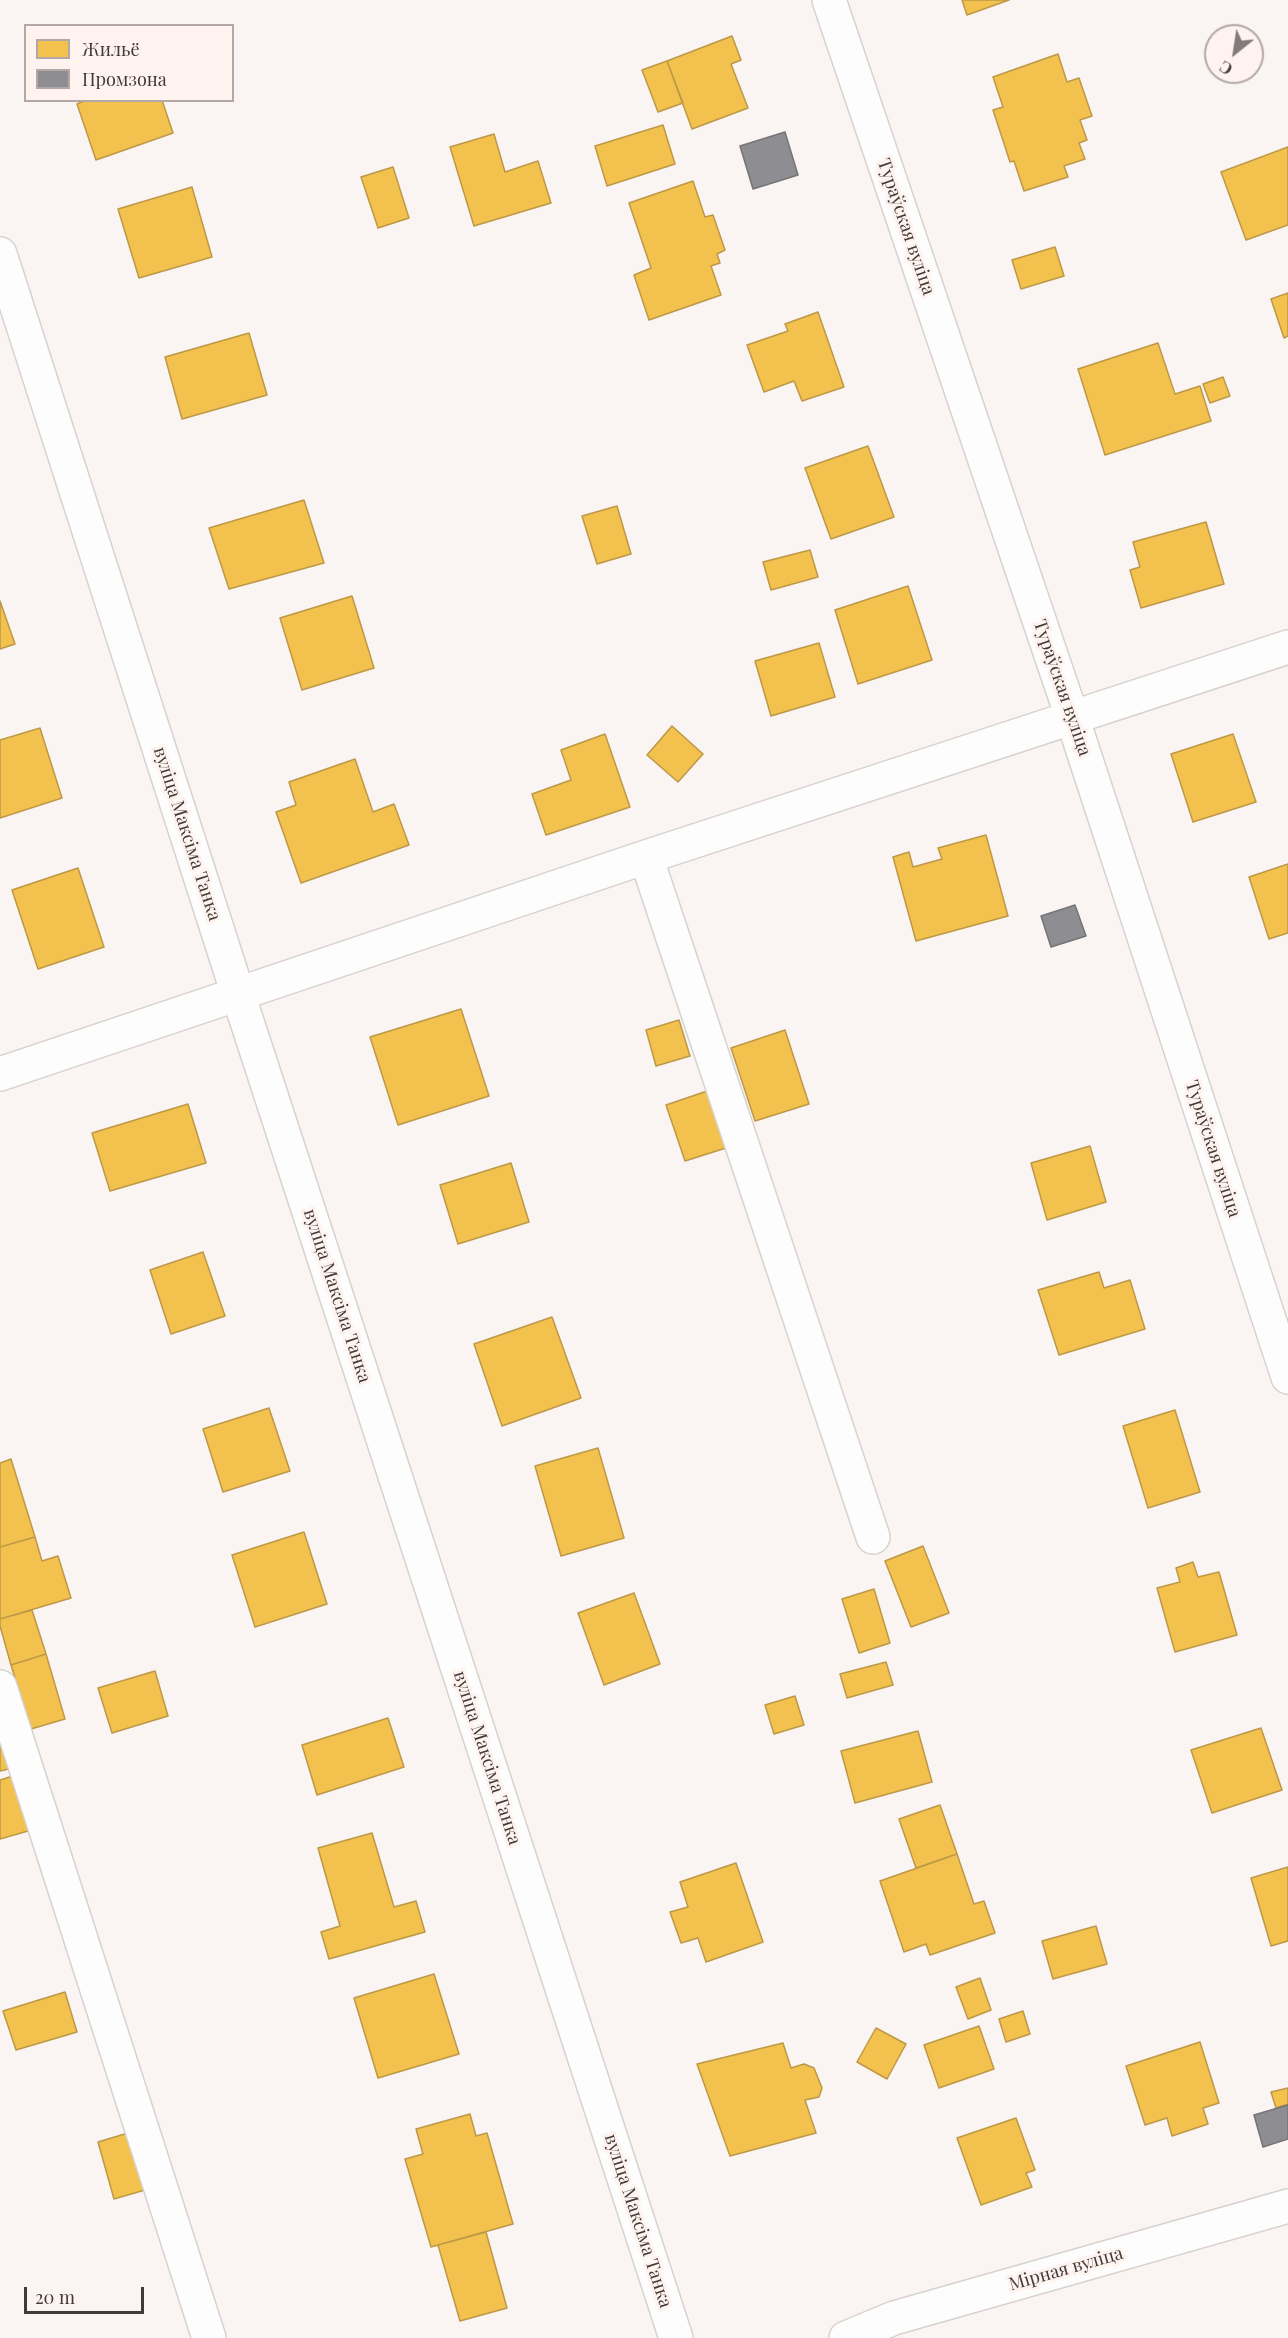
<!DOCTYPE html>
<html>
<head>
<meta charset="utf-8">
<style>
  body { margin:0 }
  #map { position:relative; width:1288px; height:2338px; overflow:hidden; background:#faf4f2; font-family:"Playfair Display",serif }
  canvas { display:block }
  .legend { position:absolute; left:24px; top:24px; width:210px; height:78px; box-sizing:border-box; background:#fef3ef; border:2px solid #b2a9a6; margin:0; padding:8px 10px; list-style:none; font-size:18px; color:#413a38 }
  .legend li { display:flex; align-items:center; gap:12px; height:30px }
  .legend b { width:30px; border:2px solid #b2a9a6 }
  .north { position:absolute; left:1204px; top:24px; width:60px; height:60px; box-sizing:border-box; background:#fef3ef; border:2px solid #b2a9a6; border-radius:50%; rotate:210deg; font-size:16px; font-weight:700; line-height:24px; text-align:center; color:#413a38 }
  .north::after { content:''; display:block; margin:auto; width:21px; height:27px; background:#827b79; clip-path:polygon(50% 0,100% 100%,50% 72%,0 100%) }
  .scale { position:absolute; left:24px; top:2287px; width:120px; height:27px; box-sizing:border-box; border:3px solid #413a38; border-top:0; padding-left:8px; font-size:18px; line-height:21px; white-space:nowrap; color:#413a38; -webkit-text-stroke:4px #fef3ef; paint-order:stroke }
</style>
</head>
<body>
<div id="map">
<canvas width="1288" height="2338"></canvas>
<ul class="legend">
<li><b style="height:16px;background:#f2c14e"></b>Жильё</li>
<li><b style="height:16px;background:#8d8d92"></b>Промзона</li>
</ul>
<div class="north">С</div>
<div class="scale">20 m</div>
</div>
<script>
const context = document.querySelector('canvas').getContext('2d');
context.lineJoin = 'round';
function fill(path, color) { context.fillStyle = color; context.fill(path, 'evenodd'); }
const poly = rows => new Path2D(rows.map(r => 'M' + r).join(''));
function stroke(path, color, width, dash) { context.strokeStyle = color; context.lineWidth = width; context.lineCap = dash ? 'butt' : 'round'; context.setLineDash(dash || []); context.stroke(path); }
function drawText(font, color, halo, rows, align = 'center') {
  context.font = font + ' "Playfair Display",serif'; context.lineWidth = 6; context.setLineDash([]); context.textBaseline = 'middle'; context.strokeStyle = halo; context.fillStyle = color; for (const [text, x, y, turn = 0] of rows) {
    context.save(); context.translate(x, y); context.rotate((+turn || 0) * Math.PI / 180); context.textAlign = isNaN(turn) ? turn : align; if (halo) context.strokeText(text, 0, 0); context.fillText(text, 0, 0); context.restore();
  }
}
const homes = poly([
  [962,0,1009,0,967,15,962,0],
  [732,36,741,60,731,64,748,108,692,129,667,61,732,36],
  [1058,54,1067,82,1079,78,1092,116,1080,120,1087,140,1079,143,1085,159,1064,166,1068,177,1024,191,1014,161,1010,162,993,110,1003,107,993,77,1058,54],
  [667,61,683,103,658,112,642,70,667,61],
  [86,100,162,100,173,133,96,160,77,104,86,100],
  [663,125,675,164,607,186,595,146,663,125],
  [494,134,505,172,538,161,551,203,474,226,450,147,494,134],
  [1288,147,1288,225,1246,240,1221,172,1288,147],
  [393,167,409,218,378,228,361,177,393,167],
  [693,181,705,217,713,215,725,250,717,254,720,263,711,266,721,295,649,320,634,275,651,268,629,203,693,181],
  [192,187,212,257,139,278,118,209,192,187],
  [1055,247,1064,276,1021,289,1012,260,1055,247],
  [1288,293,1288,336,1284,338,1271,299,1288,293],
  [818,312,844,387,802,401,794,381,764,392,747,345,788,331,785,324,818,312],
  [249,333,267,395,182,419,165,357,249,333],
  [1158,343,1175,394,1200,386,1211,421,1105,455,1078,369,1158,343],
  [1223,377,1230,396,1210,403,1203,384,1223,377],
  [868,446,894,517,831,539,805,468,868,446],
  [304,500,324,563,229,589,209,528,304,500],
  [617,506,631,554,597,564,582,516,617,506],
  [1206,522,1224,584,1141,608,1130,570,1140,567,1133,542,1206,522],
  [810,550,818,577,771,590,763,562,810,550],
  [908,586,932,660,858,684,835,610,908,586],
  [352,596,374,668,302,690,280,618,352,596],
  [0,601,15,644,0,649,0,601],
  [819,643,835,697,771,716,755,661,819,643],
  [672,726,703,754,678,782,647,755,672,726],
  [40,728,62,798,0,818,0,740,40,728],
  [605,734,630,807,546,835,532,794,571,780,561,750,605,734],
  [1233,734,1256,802,1193,822,1171,754,1233,734],
  [355,759,373,812,394,804,409,845,301,883,276,812,296,805,289,782,355,759],
  [986,835,1008,916,916,941,893,857,909,852,913,867,942,859,938,848,986,835],
  [1288,864,1288,933,1269,939,1249,877,1288,864],
  [78,868,104,947,38,969,12,890,78,868],
  [461,1009,489,1096,398,1125,370,1037,461,1009],
  [679,1020,690,1056,656,1066,646,1030,679,1020],
  [785,1030,809,1104,755,1121,731,1048,785,1030],
  [710,1090,729,1147,685,1161,666,1105,710,1090],
  [188,1104,206,1163,110,1191,92,1133,188,1104],
  [1090,1146,1106,1202,1047,1220,1031,1163,1090,1146],
  [511,1163,529,1222,458,1244,440,1185,511,1163],
  [203,1252,225,1316,171,1334,150,1270,203,1252],
  [1099,1272,1104,1288,1130,1280,1145,1329,1059,1355,1038,1290,1099,1272],
  [552,1317,581,1398,502,1426,474,1344,552,1317],
  [269,1408,290,1471,223,1492,203,1429,269,1408],
  [1175,1410,1200,1492,1148,1508,1123,1426,1175,1410],
  [598,1448,624,1538,561,1556,535,1466,598,1448],
  [11,1459,35,1537,0,1547,0,1463,11,1459],
  [304,1532,327,1604,255,1627,232,1555,304,1532],
  [35,1537,42,1561,58,1556,71,1598,0,1619,0,1547,35,1537],
  [923,1546,949,1613,911,1627,885,1561,923,1546],
  [1193,1562,1198,1577,1219,1572,1237,1635,1175,1652,1157,1588,1180,1582,1176,1568,1193,1562],
  [874,1589,890,1643,859,1653,842,1599,874,1589],
  [634,1593,660,1664,604,1685,578,1613,634,1593],
  [32,1610,46,1654,11,1665,0,1626,0,1619,32,1610],
  [46,1654,65,1719,31,1729,11,1665,46,1654],
  [886,1662,893,1685,847,1698,840,1674,886,1662],
  [155,1671,168,1716,112,1733,98,1688,155,1671],
  [795,1696,804,1725,774,1734,765,1705,795,1696],
  [388,1718,404,1767,317,1795,302,1745,388,1718],
  [0,1725,17,1767,0,1771,0,1725],
  [1261,1728,1282,1790,1212,1813,1191,1750,1261,1728],
  [918,1731,932,1782,855,1803,841,1751,918,1731],
  [19,1774,35,1829,0,1839,0,1780,19,1774],
  [940,1805,957,1854,916,1868,899,1819,940,1805],
  [372,1833,394,1907,416,1901,425,1932,329,1959,321,1932,340,1926,318,1848,372,1833],
  [957,1854,974,1904,984,1901,995,1933,930,1955,926,1944,904,1952,880,1881,957,1854],
  [736,1863,763,1942,706,1962,698,1938,681,1943,670,1912,688,1907,680,1882,736,1863],
  [1288,1867,1288,1941,1271,1946,1251,1878,1288,1867],
  [1096,1926,1107,1964,1053,1979,1042,1941,1096,1926],
  [434,1974,459,2054,378,2078,354,1998,434,1974],
  [980,1978,991,2010,968,2019,956,1987,980,1978],
  [65,1992,77,2032,16,2050,3,2011,65,1992],
  [1023,2011,1030,2034,1006,2042,999,2019,1023,2011],
  [979,2026,994,2069,939,2088,924,2045,979,2026],
  [876,2028,906,2044,887,2079,857,2062,876,2028],
  [1200,2042,1219,2103,1203,2108,1208,2124,1172,2136,1167,2118,1145,2125,1126,2066,1200,2042],
  [783,2043,791,2068,804,2064,814,2068,822,2088,819,2097,805,2100,816,2133,730,2156,697,2064,783,2043],
  [1288,2088,1288,2104,1276,2108,1271,2092,1288,2088],
  [470,2114,476,2136,487,2133,513,2224,431,2247,405,2159,423,2154,416,2129,470,2114],
  [1016,2118,1035,2170,1026,2173,1032,2187,981,2205,957,2138,1016,2118],
  [128,2133,145,2190,114,2199,98,2142,128,2133],
  [486,2232,507,2308,460,2321,438,2245,486,2232]
]);
fill(homes, '#f2c14e');
stroke(homes, '#bd9847', 1.5);
const industry = poly([
  [785,132,798,175,753,189,740,146,785,132],
  [1075,905,1086,936,1051,947,1041,916,1075,905],
  [1288,2105,1288,2139,1263,2147,1254,2115,1288,2105]
]);
fill(industry, '#8d8d92');
stroke(industry, '#767477', 1.5);
const minor = poly([
  [829,0,1072,717,1288,1377],
  [0,254,238,994,676,2338],
  [646,857,873,1537],
  [0,1074,646,857,1288,647],
  [0,1687,209,2338],
  [846,2338,894,2318,1288,2206]
]);
stroke(minor, '#d8d2cf', 36);
stroke(minor, '#fefdfd', 33);
drawText('18px', '#413a38', '#fef3ef', [
  ["Тураўская вуліца",906,227,71],
  ["Тураўская вуліца",1062,688,71],
  ["вуліца Максіма Танка",187,834,72],
  ["Тураўская вуліца",1213,1149,72],
  ["вуліца Максіма Танка",337,1296,72],
  ["вуліца Максіма Танка",487,1758,72],
  ["вуліца Максіма Танка",638,2221,72],
  ["Мірная вуліца",1066,2269,-16]
]);
</script>
</body>
</html>
